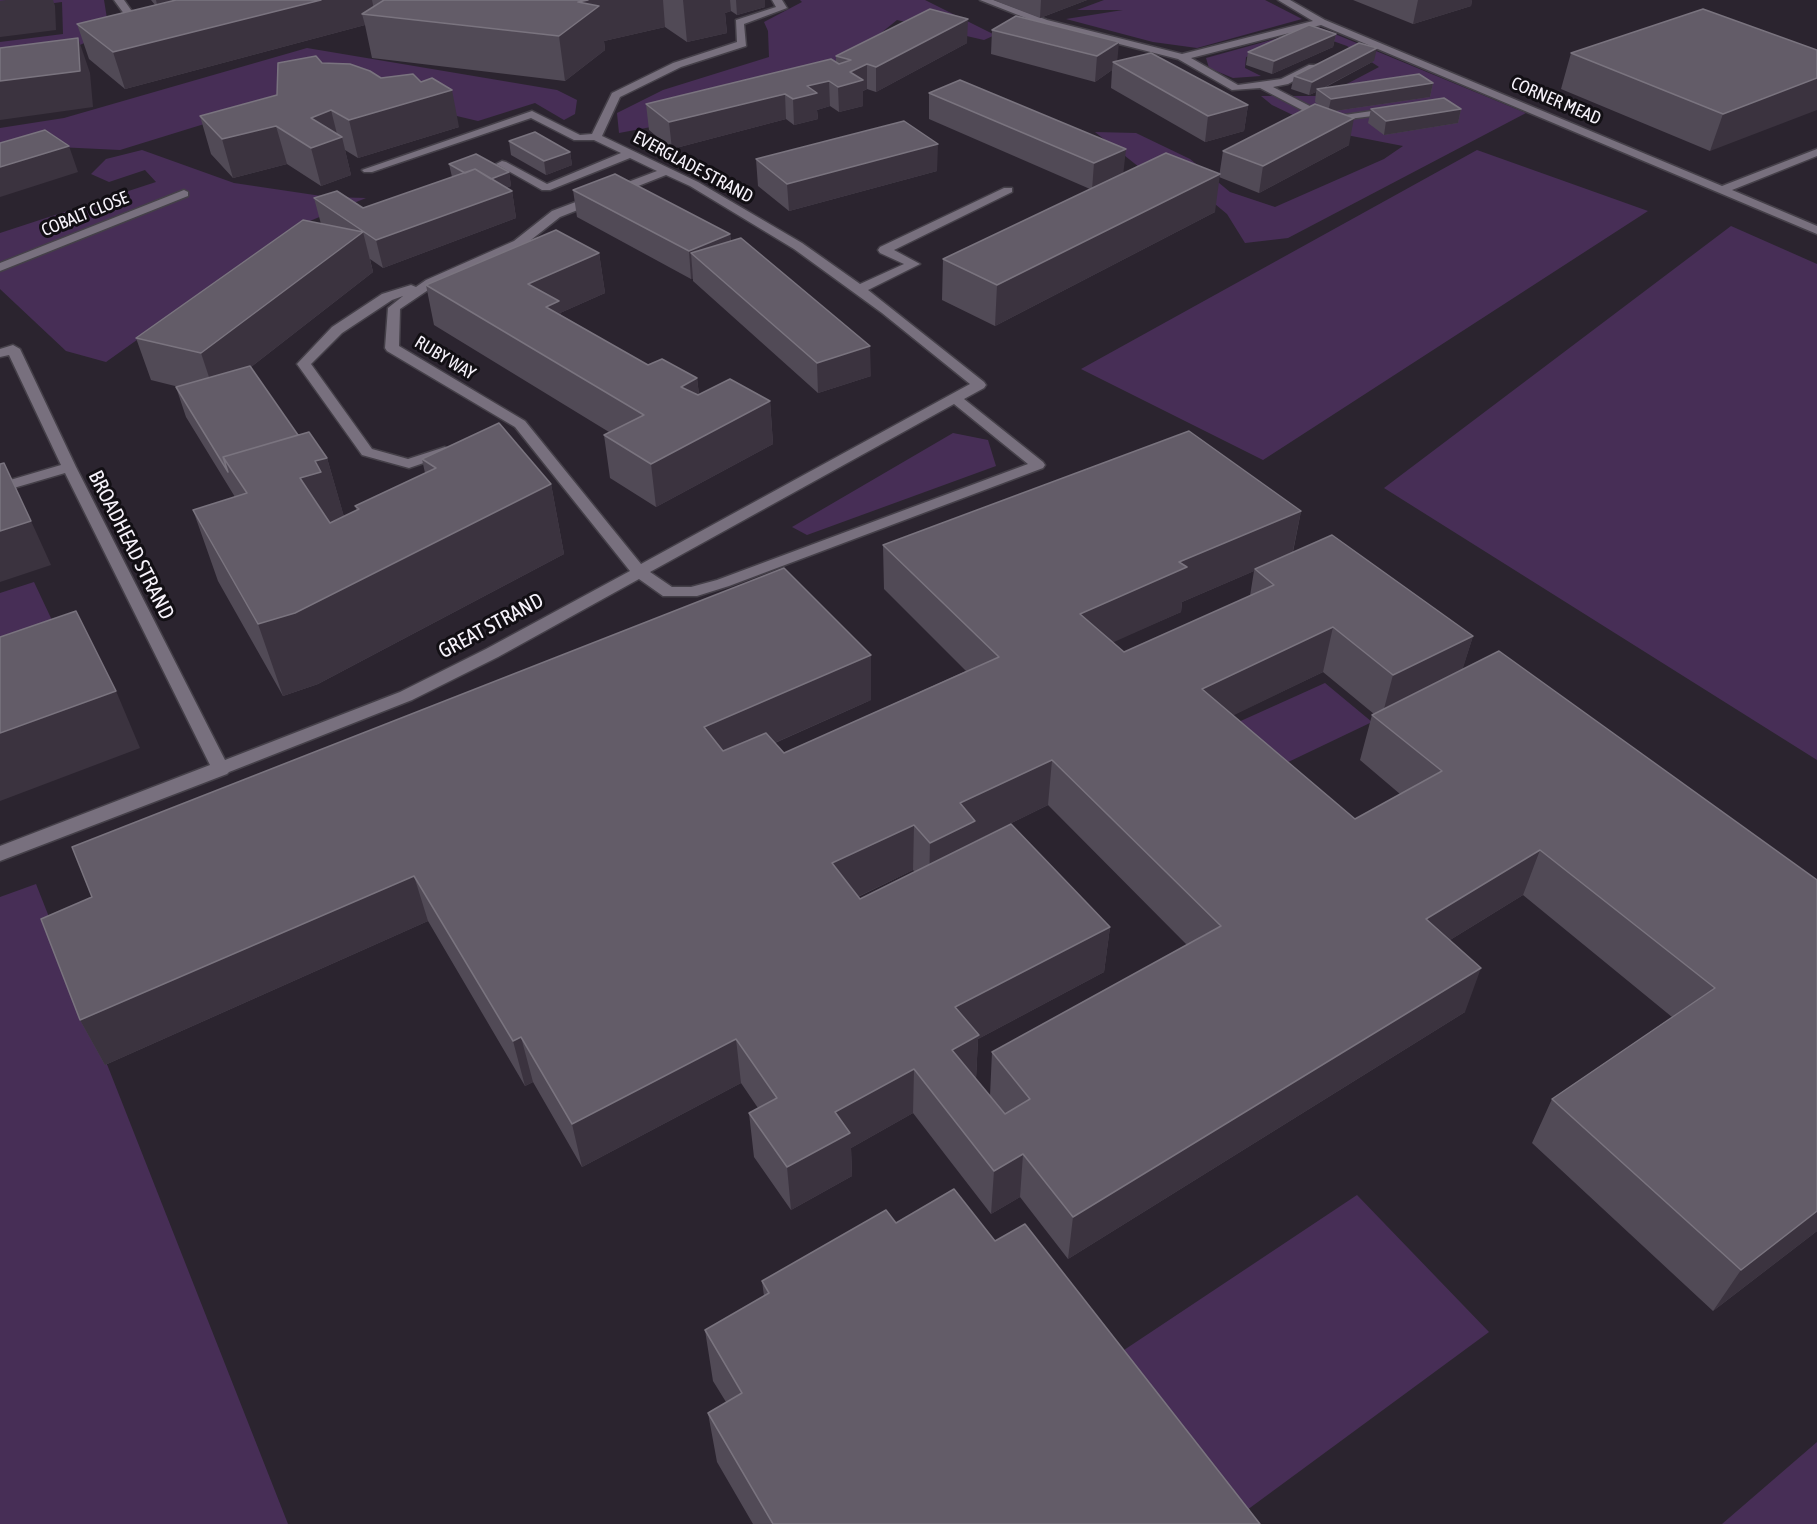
<!DOCTYPE html>
<html>
<head>
<meta charset="utf-8">
<style>
  body { margin:0 }
  canvas { display:block; background:#2b242f }
</style>
</head>
<body>
<canvas width="1817" height="1524"></canvas>
<script>
const context = document.querySelector('canvas').getContext('2d');
context.lineJoin = 'round';
function fill(path, color) { context.fillStyle = color; context.fill(path, 'evenodd'); }
const poly = rows => new Path2D(rows.map(r => 'M' + r).join(''));
function stroke(path, color, width, dash) { context.strokeStyle = color; context.lineWidth = width; context.lineCap = dash ? 'butt' : 'round'; context.setLineDash(dash || []); context.stroke(path); }
function drawText(font, color, halo, rows, align = 'center') {
  context.font = font + ' "Asap Condensed",sans-serif'; context.lineWidth = 6; context.setLineDash([]); context.textBaseline = 'middle'; context.strokeStyle = halo; context.fillStyle = color; for (const [text, x, y, turn = 0] of rows) {
    context.save(); context.translate(x, y); context.rotate((+turn || 0) * Math.PI / 180); context.textAlign = isNaN(turn) ? turn : align; if (halo) context.strokeText(text, 0, 0); context.fillText(text, 0, 0); context.restore();
  }
}
fill(poly([
  [0,0,104,0,109,31,80,45,0,70,0,42,63,34,62,2,0,10],
  [800,0,925,0,995,35,984,40,897,20,838,68,651,127,619,133,617,113,663,90,769,57,768,31,764,22,802,2],
  [1104,0,1265,0,1302,19,1197,48,1153,42,1066,19,1123,10,1077,10],
  [1318,27,1526,113,1288,238,1245,243,1227,214,1203,194,1154,179,1095,132,1136,133,1190,159,1230,192,1275,207,1384,159,1403,146,1326,131,1272,105,1261,96,1324,96,1379,67,1347,46,1319,36,1246,57,1245,68,1261,76,1233,78,1209,68,1206,58],
  [307,48,557,90,577,100,575,114,564,120,535,103,478,121,342,89,311,91,120,150,58,147,0,166,0,128,64,118],
  [142,150,234,183,328,197,366,198,295,227,106,362,66,351,0,289,0,233,156,182,145,170,109,182,91,174,106,159],
  [1477,150,1648,211,1263,460,1081,369],
  [1731,226,1817,264,1817,760,1384,488],
  [953,433,988,440,996,466,807,535,792,527],
  [34,582,74,667,0,693,0,593],
  [1325,683,1372,722,1261,775,1214,733],
  [36,884,288,1524,0,1524,0,897],
  [1357,1195,1489,1332,1228,1524,1100,1366],
  [1817,1442,1817,1524,1722,1524]
]), '#472e56');
const minor = poly([
  [114,0,124,0,136,17,151,21,146,24,130,22,114,0],
  [772,0,782,0,787,8,744,24,746,46,681,67,620,97,602,136,698,182,802,243,860,284,904,264,880,253,878,250,880,247,1004,188,1012,188,1012,192,894,250,920,264,868,290,984,382,986,385,984,388,964,399,1043,462,1045,465,1043,468,729,586,697,596,663,596,639,579,498,657,412,700,229,772,227,774,0,861,0,846,210,765,65,473,0,492,0,483,61,465,9,355,0,357,0,349,13,345,20,349,76,467,225,760,400,692,486,649,630,571,515,427,387,351,385,348,388,308,403,296,392,300,342,333,311,364,372,449,408,459,445,447,452,451,450,454,409,468,362,455,297,364,332,327,382,294,411,285,416,287,426,280,514,241,552,211,657,171,630,158,550,190,542,190,496,164,502,161,506,162,547,184,621,153,594,140,574,140,531,118,372,172,364,172,362,170,532,111,580,135,592,134,612,93,673,63,737,42,736,20,776,7,772,0],
  [666,175,690,186,794,249,882,313,970,384,641,564,525,421,399,346,400,309,434,286,522,247,560,217,666,175],
  [954,404,1028,464,717,580,691,587,672,587,650,572,954,404],
  [980,0,994,0,1047,20,1182,54,1313,21,1278,0,1290,0,1325,20,1722,186,1817,149,1817,156,1732,190,1817,226,1817,234,1321,25,1191,58,1238,85,1281,79,1309,65,1317,65,1317,69,1288,84,1273,87,1331,117,1392,108,1396,109,1396,113,1325,122,1260,88,1232,90,1178,59,1041,24,980,0],
  [184,190,188,192,188,196,0,271,0,263,184,190]
]);
stroke(minor, '#454049', 3);
fill(minor, '#78707e');
fill(poly([
  [151,0,765,0,765,7,737,15,731,11,725,13,727,33,687,42,665,27,604,41,605,50,565,81,372,58,365,25,125,89,89,59,77,24,155,5],
  [993,0,1087,0,1040,18],
  [1353,0,1472,0,1471,6,1413,24],
  [992,30,1117,61,1248,105,1244,131,1205,142,1111,88,1112,70,1095,82,991,54],
  [1336,34,1333,47,1272,74,1246,65,1248,52],
  [967,43,876,92,867,89,863,91,863,106,839,112,830,106,817,110,818,119,794,125,786,119,672,149,649,130,646,104,836,62,836,56],
  [1817,50,1710,151,1561,89,1571,53],
  [1374,61,1324,88,1433,83,1430,97,1335,111,1349,145,1259,193,1219,177,1223,151,1320,106,1315,102,1316,92,1309,95,1291,89,1294,76],
  [322,63,381,78,459,127,358,158,345,150,351,175,321,186,287,164,233,178,211,154,200,116,277,95],
  [929,93,1123,173,1215,212,995,326,942,300,943,259,1090,189,929,119],
  [1371,109,1461,109,1458,123,1384,135,1368,123],
  [509,141,570,152,572,165,546,175,511,155],
  [756,159,937,171,789,211,758,186],
  [449,164,509,172,511,186,506,188,512,191,516,218,383,268,370,259,373,272,251,367,298,435,327,458,344,517,357,511,355,506,425,473,422,459,551,484,564,554,318,684,283,696,218,581,193,510,235,497,186,417,176,387,179,387,151,380,136,338,321,224,314,198,363,208,452,177],
  [573,190,730,234,731,242,871,376,818,393,693,281,693,279,691,279,577,217],
  [599,253,605,293,560,313,561,315,648,365,697,378,699,395,770,401,773,444,656,507,610,478,604,435,609,432,434,325,426,285],
  [1301,511,1293,552,1473,636,1462,670,1817,880,1817,1231,1713,1311,1532,1143,1552,1099,1672,1017,1523,895,1450,940,1465,1012,1068,1259,1020,1197,991,1214,913,1113,851,1148,852,1176,791,1210,754,1157,749,1113,758,1108,741,1083,582,1167,533,1082,525,1086,428,921,105,1065,80,1020,41,919,871,700,775,743,784,753,966,671,884,589,883,545],
  [1254,571,1250,596,1124,652,1112,642,1181,612,1182,602],
  [1323,672,1374,714,1372,715,1360,760,1400,794,1355,819,1233,715],
  [1048,805,1187,945,992,1052,990,1096,976,1079,978,1039,1104,972,1110,927,974,842,975,841],
  [913,870,915,872,860,899,858,897],
  [896,1223,995,1241,1260,1524,753,1524,717,1462,708,1413,726,1402,713,1381,705,1330,764,1296,762,1281]
]), '#514a56');
fill(poly([
  [6,0,53,0,55,6,56,30,0,37,0,1],
  [156,0,203,0,158,9],
  [321,0,372,0,375,15,362,14,365,25,125,89,113,52],
  [588,0,663,0,665,27,604,41,605,50,565,81,559,36,578,2],
  [683,0,730,0,731,11,725,13,727,33,687,42],
  [736,0,765,0,765,7,737,15],
  [1041,0,1087,0,1040,18],
  [1418,0,1472,0,1471,6,1413,24],
  [968,19,967,43,876,92,876,67],
  [1336,34,1333,47,1272,74,1274,61],
  [78,38,90,73,93,107,0,120,0,81],
  [1119,42,1117,64,1113,62,1112,70,1095,82,1097,56],
  [1377,48,1374,61,1319,90,1317,89,1316,92,1309,95,1312,82],
  [867,64,867,89,863,91,863,106,839,112,838,87,850,72],
  [1817,78,1817,110,1710,151,1723,114],
  [829,81,830,106,817,110,818,119,794,125,793,99,807,86],
  [1433,83,1430,97,1328,112,1331,99],
  [452,90,459,127,358,158,349,120],
  [785,94,786,119,672,149,669,122],
  [1248,105,1244,131,1205,142,1208,116],
  [1461,109,1458,123,1384,135,1386,121],
  [331,110,338,138,342,137,351,175,321,186,311,148,311,118],
  [1354,118,1349,145,1259,193,1263,166],
  [276,126,287,164,233,178,222,139],
  [938,144,937,171,789,211,787,184],
  [69,146,78,172,0,197,0,167],
  [1126,149,1123,176,1092,190,1094,163],
  [570,152,572,165,546,175,544,161],
  [509,172,511,186,484,196,482,182],
  [1220,174,1215,212,995,326,997,285],
  [512,191,516,218,383,268,376,240],
  [363,232,373,272,215,395,201,353],
  [730,234,732,262,691,253,693,279,691,279,689,251],
  [599,253,605,293,560,313,565,342,528,284],
  [870,346,871,376,818,393,817,363],
  [697,378,702,421,681,387],
  [770,401,773,444,656,507,651,464],
  [327,458,347,527,338,530,247,493,315,461],
  [551,484,564,554,318,684,283,696,258,624],
  [1301,511,1292,555,1255,569,1254,571,1182,602,1181,612,1076,659,1080,614,1179,562],
  [31,521,51,565,0,582,0,531],
  [1333,627,1323,672,1195,734,1202,689],
  [1473,636,1459,681,1381,720,1393,675],
  [871,655,871,700,709,772,704,727],
  [116,691,140,748,0,801,0,733],
  [1052,760,1048,805,975,841,974,866,929,888,930,843,960,803],
  [914,825,913,870,834,908,832,863],
  [1540,850,1523,895,1411,964,1426,919],
  [414,876,428,921,105,1065,80,1020],
  [1110,927,1104,972,978,1039,976,1079,952,1050,955,1007],
  [1481,968,1465,1012,1068,1259,1073,1217],
  [521,1037,533,1082,525,1086,513,1041],
  [736,1039,741,1083,582,1167,572,1124],
  [914,1069,913,1113,851,1148,852,1176,791,1210,787,1167,835,1112],
  [1023,1154,1020,1197,991,1214,994,1171],
  [1817,1211,1817,1231,1713,1311,1741,1270]
]), '#3b333f');
const building = poly([
  [176,0,321,0,113,52,77,24,176,0],
  [384,0,588,0,578,2,599,6,559,36,362,14,384,0],
  [930,9,968,19,876,67,867,64,850,72,863,80,838,87,829,81,807,86,817,93,793,99,785,94,669,122,646,104,831,59,839,64,851,60,836,56,930,9],
  [1703,9,1817,50,1817,78,1723,114,1571,53,1703,9],
  [1016,16,1119,42,1097,56,992,30,1016,16],
  [1309,25,1336,34,1274,61,1248,52,1309,25],
  [78,38,80,71,0,81,0,48,78,38],
  [1359,43,1377,48,1312,82,1294,76,1359,43],
  [1151,53,1248,105,1208,116,1113,62,1151,53],
  [316,56,322,63,350,64,370,71,381,78,413,74,421,82,432,78,452,90,349,120,331,110,311,118,342,137,311,148,276,126,222,139,200,116,277,95,278,63,316,56],
  [1419,74,1433,83,1331,99,1317,89,1419,74],
  [960,80,1126,149,1094,163,929,93,960,80],
  [1444,98,1461,109,1386,121,1371,109,1444,98],
  [1315,104,1354,118,1263,166,1223,151,1315,104],
  [904,121,938,144,787,184,756,159,904,121],
  [45,130,69,146,0,167,0,143,45,130],
  [535,132,570,152,544,161,509,141,535,132],
  [1166,153,1220,174,997,285,943,259,1166,153],
  [476,154,509,172,491,179,475,169,465,173,449,164,476,154],
  [475,169,512,191,376,240,314,198,337,191,363,208,475,169],
  [615,174,730,234,689,251,573,190,615,174],
  [303,220,363,232,201,353,136,338,303,220],
  [556,230,599,253,528,284,559,301,546,307,648,365,662,359,697,378,681,387,698,395,730,379,770,401,651,464,604,435,644,415,426,285,556,230],
  [741,238,870,346,817,363,691,253,741,238],
  [250,366,298,435,223,457,228,472,176,387,250,366],
  [499,423,551,484,295,613,258,624,193,510,247,493,223,457,309,432,327,458,315,461,321,472,300,478,330,523,359,509,355,506,436,468,422,459,499,423],
  [1189,431,1301,511,1179,562,1187,567,1080,614,1124,652,1274,585,1255,569,1332,535,1473,636,1393,675,1333,627,1202,689,1355,819,1442,771,1372,715,1499,651,1817,880,1817,1211,1741,1270,1552,1099,1715,988,1540,850,1426,919,1481,968,1073,1217,1023,1154,994,1171,914,1069,835,1112,850,1133,787,1167,749,1113,777,1098,736,1039,572,1124,521,1037,513,1041,414,876,80,1020,41,919,92,897,72,847,784,568,871,655,704,727,723,751,766,733,784,753,999,657,883,545,1189,431],
  [1052,760,1221,926,992,1052,1030,1099,1005,1114,952,1050,979,1035,955,1007,1110,927,1011,824,860,899,832,863,914,825,930,843,975,821,960,803,1052,760],
  [4,463,31,521,0,531,0,464,4,463],
  [76,611,116,691,0,733,0,637,76,611],
  [954,1189,995,1241,1025,1224,1260,1524,773,1524,708,1413,742,1393,705,1330,769,1293,762,1281,886,1210,896,1223,954,1189]
]);
fill(building, '#635c68');
stroke(building, '#7a747f', 1.5);
drawText('18px', '#f7f3fb', '#120f14', [
  ["CORNER MEAD",1556,101,23],
  ["EVERGLADE STRAND",693,167,28],
  ["COBALT CLOSE",85,214,-22],
  ["RUBY WAY",445,358,31]
]);
drawText('21px', '#f7f3fb', '#120f14', [
  ["BROADHEAD STRAND",131,545,63],
  ["GREAT STRAND",491,626,-28]
]);
</script>
</body>
</html>
